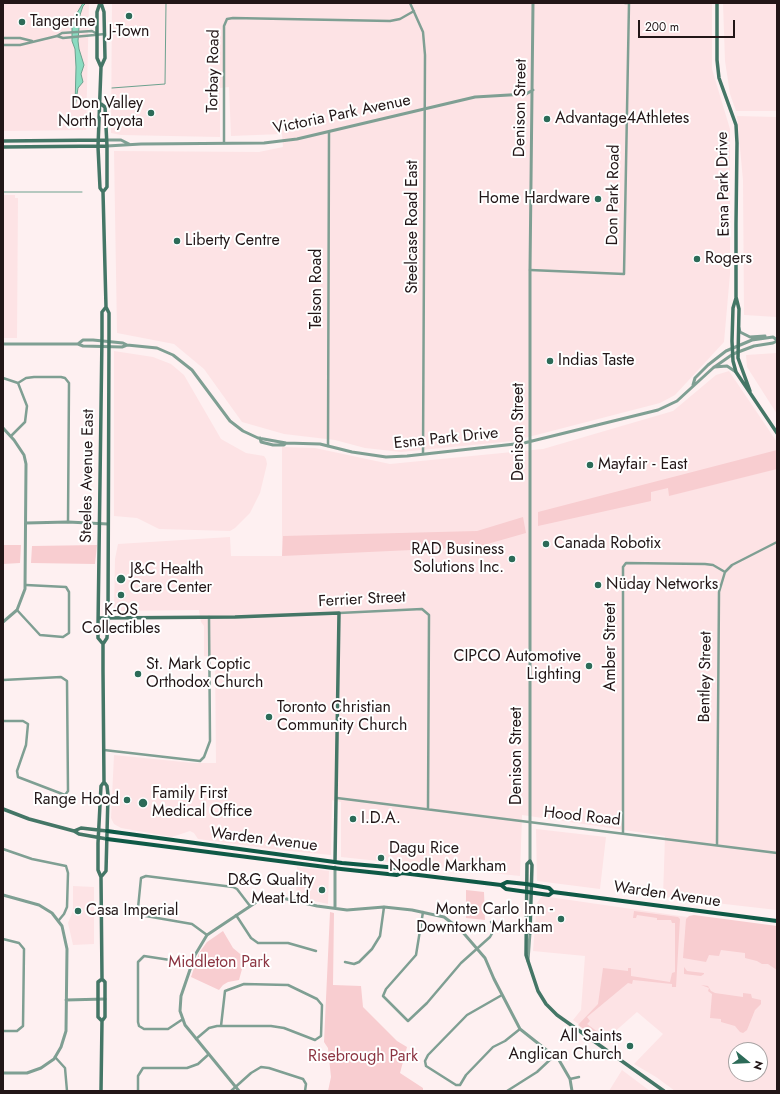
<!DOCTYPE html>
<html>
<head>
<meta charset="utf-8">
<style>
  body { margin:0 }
  #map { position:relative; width:780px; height:1094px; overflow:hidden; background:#fef0f1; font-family:Jost,sans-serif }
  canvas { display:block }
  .frame { position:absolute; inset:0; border:4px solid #221617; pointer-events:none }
  .north { position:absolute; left:728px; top:1042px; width:40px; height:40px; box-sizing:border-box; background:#fff; border:1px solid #a7a2a2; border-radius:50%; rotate:108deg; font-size:11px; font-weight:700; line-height:16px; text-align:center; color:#221617 }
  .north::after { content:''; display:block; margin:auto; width:14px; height:18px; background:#2c6b58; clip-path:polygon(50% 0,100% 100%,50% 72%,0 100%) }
  .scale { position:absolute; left:638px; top:20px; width:97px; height:18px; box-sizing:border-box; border:2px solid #221617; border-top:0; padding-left:5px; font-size:12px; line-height:14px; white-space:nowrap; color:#221617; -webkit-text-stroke:3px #fff; paint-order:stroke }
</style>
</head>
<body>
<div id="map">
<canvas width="780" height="1094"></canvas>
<div class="frame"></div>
<div class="north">N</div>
<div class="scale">200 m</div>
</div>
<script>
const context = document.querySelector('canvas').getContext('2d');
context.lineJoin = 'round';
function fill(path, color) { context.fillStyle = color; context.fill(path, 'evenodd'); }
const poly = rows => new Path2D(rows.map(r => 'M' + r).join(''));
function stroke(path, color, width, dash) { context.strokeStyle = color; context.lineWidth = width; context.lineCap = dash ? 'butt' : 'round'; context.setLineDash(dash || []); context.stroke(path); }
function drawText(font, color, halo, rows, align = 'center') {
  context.font = font + ' Jost,sans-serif'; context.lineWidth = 4; context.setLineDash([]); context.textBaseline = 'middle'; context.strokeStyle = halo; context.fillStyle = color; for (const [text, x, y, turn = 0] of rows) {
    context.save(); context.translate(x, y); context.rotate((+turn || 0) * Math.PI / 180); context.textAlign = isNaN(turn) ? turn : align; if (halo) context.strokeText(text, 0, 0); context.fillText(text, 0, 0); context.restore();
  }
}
fill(poly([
  [3,3,89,3,86,130,3,131],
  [112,3,712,3,712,69,730,129,730,274,724,342,675,395,660,403,513,441,401,452,365,448,335,440,284,434,242,422,204,369,174,344,117,333,114,151,259,152,283,147,282,134,231,136,229,87,220,88,220,137,121,135,111,133],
  [723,3,777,3,777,111,736,111,730,94,725,61],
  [737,116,777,117,777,317,744,315,743,180],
  [3,195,15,195,15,198,18,198,17,338,3,338],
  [114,351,153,357,171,364,184,375,221,439,246,453,264,456,266,459,267,464,260,493,250,513,235,528,230,531,159,529,137,518,114,516],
  [777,353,777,414,747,367,746,355],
  [729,371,777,442,777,910,663,897,665,836,522,815,520,876,341,857,341,802,332,800,331,855,279,850,198,839,194,833,190,831,172,837,121,828,114,824,111,818,114,755,194,763,216,763,215,658,204,656,204,626,201,622,199,610,114,611,115,559,118,544,230,537,231,556,282,556,282,447,315,448,390,464,543,449,673,411,716,375],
  [536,829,606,837,600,889,537,881],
  [297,867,329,871,328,904,296,897],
  [73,886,94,887,94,944,73,945,68,923,73,911],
  [542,896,777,930,777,1091,675,1091,656,1077,634,1064,663,1034,637,1012,603,1042,573,1020,581,1010,585,956,533,951,537,903],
  [736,1050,760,1050,760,1074,736,1074],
  [622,1070,650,1091,609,1091]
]), '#fde3e5');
fill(poly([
  [777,450,777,469,669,496,668,488,651,492,651,501,538,526,538,512],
  [523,517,526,533,477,547,282,556,283,536,477,531],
  [3,545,21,545,20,563,3,564],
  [97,545,95,564,31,563,32,546],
  [466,890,484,892,485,920,466,918],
  [634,911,678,917,680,919,676,987,672,987,672,984,633,980,632,984,628,983,587,1017,590,1021,587,1024,602,1035,604,1033,608,1035,606,1038,608,1042,603,1043,578,1025,598,1004,603,968,628,971,628,968,631,968,631,976,670,982,672,973,675,972,675,923,672,923,671,920,657,920,657,918,637,915,636,918,633,918],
  [330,912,334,913,333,985,361,986,363,1007,397,1041,407,1047,400,1073,423,1088,423,1091,328,1091,331,1077,328,1048,324,1042],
  [694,915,777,926,777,970,768,964,762,964,757,961,745,958,745,953,721,950,719,956,709,955,706,962,683,958,686,919,689,916],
  [223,931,233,948,245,958,239,980,228,982,223,985,219,990,191,977,199,953,207,942],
  [684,967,687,971,704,973,704,974,701,976,684,974],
  [701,985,708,986,711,991,715,993,743,997,743,993,751,994,752,998,761,1000,761,1004,755,1010,747,1030,743,1033,740,1032,735,1026,721,1022,721,1019,710,1018,712,994,708,991,709,988]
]), '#f8cdd0');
const water = poly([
  [83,3,86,3,83,6,80,15,78,41,79,49,84,65,81,74,83,82,78,88,75,107,76,67,75,49,72,41,72,27,74,18,83,3]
]);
fill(water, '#8bdcc1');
stroke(water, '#6ca18e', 1);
stroke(poly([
  [112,88,165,84,166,3],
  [3,192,82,192]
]), '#6ca18e', 1);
stroke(poly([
  [410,3,423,32,425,55,423,454],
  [57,36,63,38,105,34],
  [3,38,20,38,32,41],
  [3,45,20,45,57,36,62,33,92,31,97,34],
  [224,143,224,26,227,19,233,18,390,21,400,19,414,11],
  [530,270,624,274,629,3,625,3],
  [3,378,18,383,27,406,25,422,11,436],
  [18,383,26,378,34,377,61,377,65,378,69,383,68,522],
  [328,446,329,132],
  [17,610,40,635,63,637,69,633,69,592,66,587,26,585],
  [339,613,422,609,429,615,428,809],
  [3,680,61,677,67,681,68,791,65,795,18,777,17,771,26,745,28,724,23,721,3,721],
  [104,750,200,761,204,757,210,741,209,617],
  [337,798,777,853],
  [623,833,623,567,626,563,705,564,713,565,725,572],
  [717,845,719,592,725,572,732,565,777,542],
  [3,849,32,859,66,866,68,873,67,907,64,914,59,920],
  [423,912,416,955,386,989,383,996,408,1021,427,1003,461,963,490,937,494,930,494,926,491,922],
  [236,915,251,938,258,943,288,943,316,951],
  [207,935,192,924,140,915,138,908,141,878,146,876,233,887,237,889,250,906],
  [3,939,19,943,24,949,23,1026,17,1031,3,1031],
  [345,962,354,964,359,962,372,949,380,936,384,907],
  [502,995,467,1015,428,1055,425,1061,426,1066,456,1085,460,1085,466,1075,493,1047,505,1041,520,1029],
  [183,1019,168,1029,144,1029,139,1026,138,1022,138,962,144,956,170,960,191,967],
  [196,1039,209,1028,217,1026,271,1026,284,1028,315,1040,321,1036,322,1005,317,999,288,985,244,984,225,991,221,1026],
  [55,1057,65,1068,67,1091],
  [570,1079,579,1077],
  [138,1091,138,1076,143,1068,187,1068,198,1064,209,1054],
  [231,1091,251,1073,261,1067,269,1068,303,1079,306,1084,305,1091],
  [507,1091,537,1072,554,1056]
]), '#7f9f93', 2.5);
stroke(poly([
  [106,140,121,140,129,144],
  [107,146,141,144,264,143,297,139,475,97,526,94,533,90],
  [739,328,740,332,750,337,765,336],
  [3,344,78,344,83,346,122,347,127,345],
  [78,344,83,340,93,340,123,343,127,345,157,348,173,355,192,370,230,421,243,431,258,438,286,443,320,444,352,452,386,457,407,456,524,443,658,410,677,401,713,368,733,354,754,346,773,343,777,341],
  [714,367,727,366,736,372],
  [693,385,695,378,708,365,726,351,752,340,773,337,777,340],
  [3,428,14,440,24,455,26,464,25,589,17,610,3,622],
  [260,438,261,442,273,445,284,445,286,443],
  [26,523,68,522,108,524],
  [530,861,530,270,533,3],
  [335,867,335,908],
  [3,895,39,905,52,913,62,926,67,949,66,1031,61,1047,54,1059,41,1068,27,1073,3,1073],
  [528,961,530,933],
  [66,1000,105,999],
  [239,1091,185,1025,180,1011,181,996,195,955,207,935,258,901,278,897,317,906,347,910,384,907,412,910,444,917,460,929,485,958,494,979,520,1029,559,1060,570,1079,572,1091]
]), '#7f9f93', 3);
stroke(poly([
  [100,3,97,12,97,58,101,67,98,147,100,188,103,192,106,307,109,313,109,336,108,618,107,638,103,644,103,671,104,782,107,786,108,795,106,871,101,877],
  [717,3,717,60,719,78,736,125,737,143,736,224,736,297,739,309,738,358,750,391],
  [101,67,105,58,104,12,101,3],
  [101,104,105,107,107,146,107,187,103,192],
  [3,141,106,140],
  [3,147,107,146],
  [736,298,733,308,732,341,733,361,736,372,777,433],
  [99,618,235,617,339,613,335,862],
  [103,644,98,638,98,626,102,336,102,312,106,307],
  [3,809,29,819,74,831,79,834,107,839],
  [74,831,81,828,107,831],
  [530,861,527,864,526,955,538,991,546,1004,557,1015,664,1091],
  [530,861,532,865,530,933],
  [102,1021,98,1017,98,982,102,979],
  [101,1091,102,1021,105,1017,105,982,102,979,101,877,98,870,98,843,101,786,104,782]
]), '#447666', 3.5);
stroke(poly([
  [107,831,342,863,398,868,402,873],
  [107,839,341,869,397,875,402,873,501,885,506,889,549,895,553,892],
  [501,885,507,882,526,884,549,888,553,892,777,921]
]), '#0f5946', 4);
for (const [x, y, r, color] of [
  [129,16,4,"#2c6b58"],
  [22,22,4,"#2c6b58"],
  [151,113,4,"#2c6b58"],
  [547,119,4,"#2c6b58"],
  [598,199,4,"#2c6b58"],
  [177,241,4,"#2c6b58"],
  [697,259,4,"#2c6b58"],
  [550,361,4,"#2c6b58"],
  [590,465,4,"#2c6b58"],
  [546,544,4,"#2c6b58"],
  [512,559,4,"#2c6b58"],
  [121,579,5,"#2c6b58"],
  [598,585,4,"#2c6b58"],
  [121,595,4,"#2c6b58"],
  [589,666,4,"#2c6b58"],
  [138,674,4,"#2c6b58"],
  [269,717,4,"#2c6b58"],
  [127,800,4,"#2c6b58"],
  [143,803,5,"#2c6b58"],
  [353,819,4,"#2c6b58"],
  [381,858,4,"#2c6b58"],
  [322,890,4,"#2c6b58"],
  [78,911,4,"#2c6b58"],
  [561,919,4,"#2c6b58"],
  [630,1046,4,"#2c6b58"]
]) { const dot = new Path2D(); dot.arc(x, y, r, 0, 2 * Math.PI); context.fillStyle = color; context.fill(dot); stroke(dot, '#fff', 1.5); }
drawText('16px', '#221617', '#fff', [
  ["Tangerine",30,22],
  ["J-Town",129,32,"center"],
  ["Don Valley",143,104,"right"],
  ["North Toyota",143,122,"right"],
  ["Advantage4Athletes",555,119],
  ["Home Hardware",590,199,"right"],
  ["Liberty Centre",185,241],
  ["Rogers",705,259],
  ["Indias Taste",558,361],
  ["Mayfair - East",598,465],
  ["Canada Robotix",554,544],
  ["RAD Business",504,550,"right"],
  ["Solutions Inc.",504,568,"right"],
  ["J&C Health",130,570],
  ["Care Center",130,588],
  ["Nüday Networks",606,585],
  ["K-OS",121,611,"center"],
  ["Collectibles",121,629,"center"],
  ["CIPCO Automotive",581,657,"right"],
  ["Lighting",581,675,"right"],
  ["St. Mark Coptic",146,665],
  ["Orthodox Church",146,683],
  ["Toronto Christian",277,708],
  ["Community Church",277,726],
  ["Family First",152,794],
  ["Medical Office",152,812],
  ["Range Hood",119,800,"right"],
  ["I.D.A.",361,819],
  ["Dagu Rice",389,849],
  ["Noodle Markham",389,867],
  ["D&G Quality",314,881,"right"],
  ["Meat Ltd.",314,899,"right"],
  ["Monte Carlo Inn -",553,910,"right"],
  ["Downtown Markham",553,928,"right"],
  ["Casa Imperial",86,911],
  ["All Saints",622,1037,"right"],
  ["Anglican Church",622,1055,"right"]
], 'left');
drawText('16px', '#221617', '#fff', [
  ["Torbay Road",214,71,-89],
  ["Denison Street",521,108,-89],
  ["Victoria Park Avenue",342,115,-12],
  ["Esna Park Drive",724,184,-91],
  ["Don Park Road",614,195,-89],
  ["Steelcase Road East",413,227,-90],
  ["Telson Road",317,289,-90],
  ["Denison Street",519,432,-90],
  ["Esna Park Drive",446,439,-6],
  ["Steeles Avenue East",88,476,-89],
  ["Ferrier Street",362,600,-3],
  ["Amber Street",611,647,-90],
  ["Bentley Street",706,677,-89],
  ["Denison Street",517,756,-90],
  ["Hood Road",582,817,6],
  ["Warden Avenue",264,840,7],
  ["Warden Avenue",667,895,8]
]);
drawText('16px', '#8c3542', '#fff', [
  ["Middleton Park",219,963],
  ["Risebrough Park",363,1057]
]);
</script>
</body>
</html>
